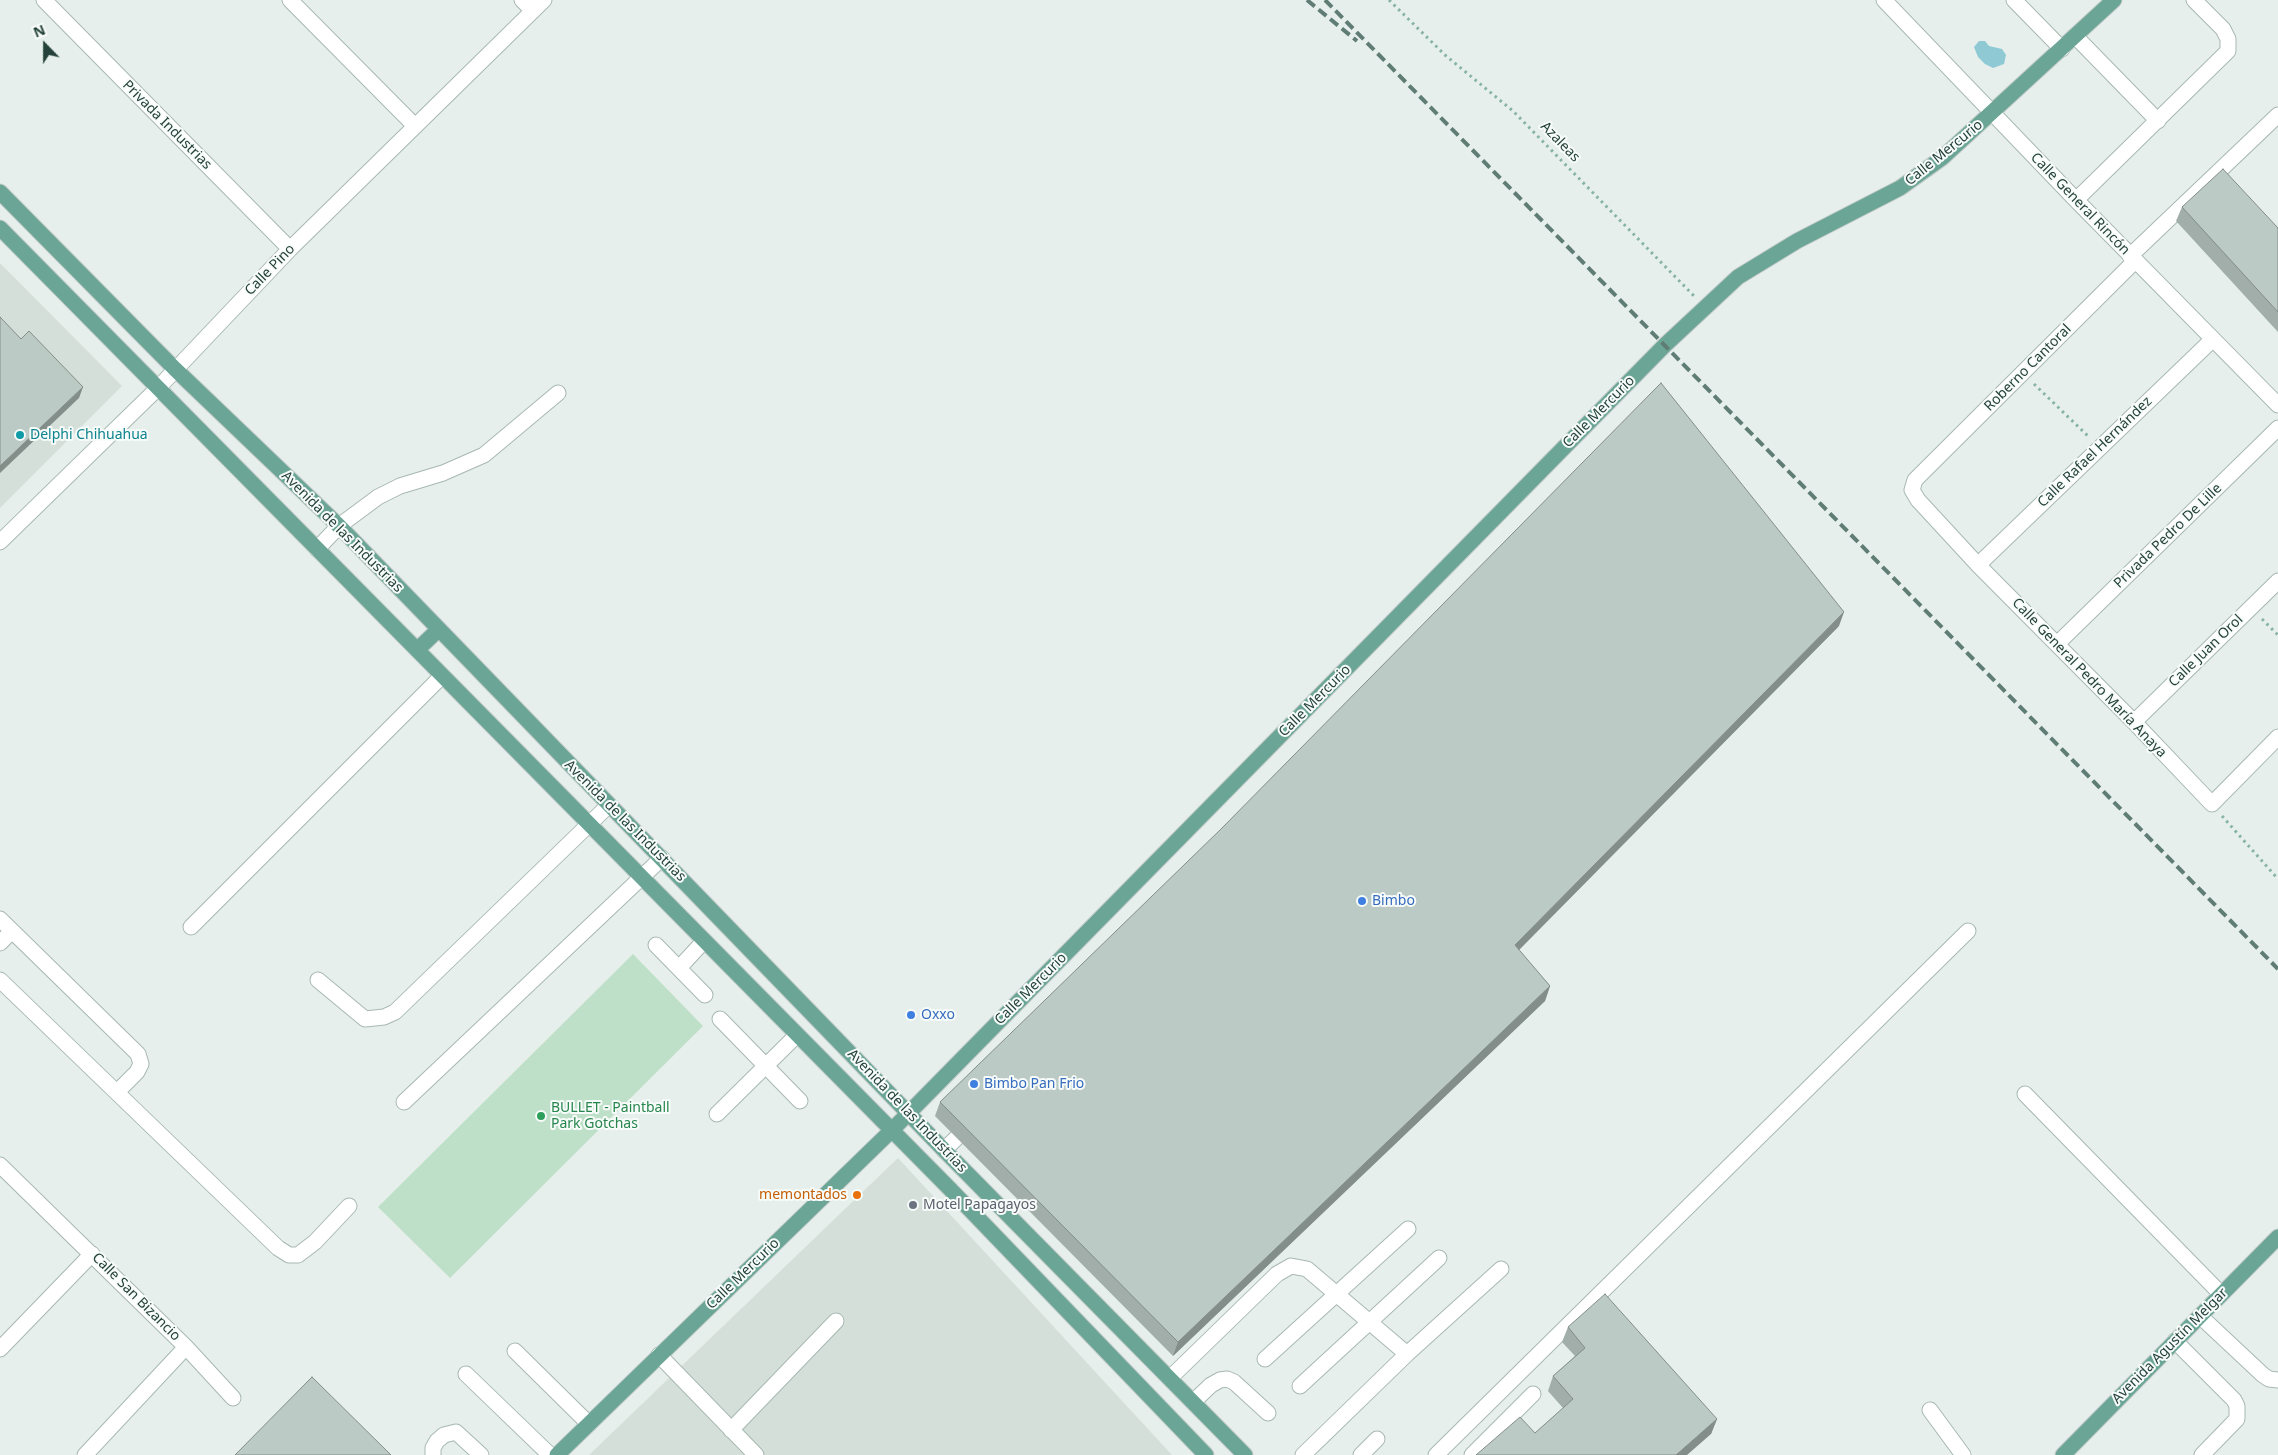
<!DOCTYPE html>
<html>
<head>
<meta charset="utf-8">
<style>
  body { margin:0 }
  #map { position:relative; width:2278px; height:1455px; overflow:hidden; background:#e6efeb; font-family:"Noto Sans",sans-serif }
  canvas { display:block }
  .north { position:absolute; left:20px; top:20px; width:50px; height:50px; -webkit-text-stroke:4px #f7fbf9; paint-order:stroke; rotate:338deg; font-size:14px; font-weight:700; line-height:20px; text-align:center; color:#24423a }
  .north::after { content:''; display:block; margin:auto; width:18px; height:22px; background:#24423a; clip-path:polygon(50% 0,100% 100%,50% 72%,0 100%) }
</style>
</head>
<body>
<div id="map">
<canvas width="2278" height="1455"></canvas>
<div class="north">N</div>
</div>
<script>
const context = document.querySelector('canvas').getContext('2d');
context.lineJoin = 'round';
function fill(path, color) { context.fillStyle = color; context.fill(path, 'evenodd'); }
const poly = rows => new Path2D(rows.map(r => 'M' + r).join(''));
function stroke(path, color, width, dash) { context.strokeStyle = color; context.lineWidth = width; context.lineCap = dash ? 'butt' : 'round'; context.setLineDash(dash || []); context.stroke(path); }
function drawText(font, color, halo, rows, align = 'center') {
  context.font = font + ' "Noto Sans",sans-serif'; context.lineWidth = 4; context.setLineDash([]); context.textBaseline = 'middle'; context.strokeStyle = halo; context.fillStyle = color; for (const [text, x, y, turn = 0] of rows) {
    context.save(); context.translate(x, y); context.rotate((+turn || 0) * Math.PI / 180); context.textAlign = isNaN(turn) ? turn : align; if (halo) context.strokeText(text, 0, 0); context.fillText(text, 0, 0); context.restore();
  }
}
fill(poly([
  [0,263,122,386,0,508],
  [898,1158,1172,1455,589,1455]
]), '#d4dfda');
fill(poly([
  [633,954,703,1026,450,1278,378,1207]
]), '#bfe0c8');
fill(poly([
  [1979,41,1985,41,1989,46,2002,49,2006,55,2004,64,1993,68,1985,64,1978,57,1974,47]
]), '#8ec9d4');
const minor = poly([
  [44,0,290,249],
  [290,0,414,125],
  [522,0,533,11],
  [1884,0,2076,200,2278,405],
  [2014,0,2062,49],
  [2075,36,2158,121],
  [2076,200,2228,51,2228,39,2223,29,2194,0],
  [2130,256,2278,115],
  [2135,261,1920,475,1915,480,1912,490,1918,500,1978,565,2134,722,2212,804,2278,737],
  [0,542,158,388,290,249,544,0],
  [317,549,339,526,378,497,400,486,443,473,484,455,558,393],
  [1978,565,2212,340],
  [2057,644,2278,428],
  [2134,722,2278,581],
  [0,919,138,1054,141,1064,137,1072,117,1092],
  [191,927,442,676],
  [0,943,12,931],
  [656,945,705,995],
  [679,968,704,941],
  [0,980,278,1248,289,1255,298,1255,315,1242,349,1206],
  [318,980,365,1019,384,1017,395,1012,609,805],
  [720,1019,800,1101],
  [2025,1094,2221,1294],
  [404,1102,662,858],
  [717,1114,797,1035],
  [944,1150,970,1125],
  [0,1165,186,1347,233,1398],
  [2200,1316,2263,1375,2269,1379,2278,1380],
  [2175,1341,2234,1400,2237,1406,2237,1419,2202,1455],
  [0,1349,92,1254],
  [515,1351,589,1424],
  [659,1355,756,1455],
  [1265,1359,1408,1229],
  [466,1374,550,1455],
  [1170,1378,1277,1274,1291,1266,1307,1269,1407,1354,1501,1269],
  [1300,1386,1439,1258],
  [1193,1402,1211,1385,1220,1380,1227,1379,1234,1382,1268,1413],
  [1930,1410,1963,1455],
  [731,1430,836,1321],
  [85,1455,186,1347],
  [433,1455,433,1448,437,1441,444,1435,456,1432,481,1455],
  [1303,1455,1407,1354],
  [1361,1455,1377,1439],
  [1436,1455,1968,931],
  [1472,1455,1533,1394]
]);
const major = poly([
  [0,192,175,369,339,526,944,1150,1245,1455],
  [0,228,950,1189,1206,1455],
  [417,650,438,630],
  [557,1455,891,1131,1665,345,1738,277,1797,241,1900,188,1942,158,2114,0],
  [2063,1455,2278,1237]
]);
stroke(minor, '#a8b8b2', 17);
stroke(major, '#c2cac8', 17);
stroke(poly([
  [1389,0,1445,55,1513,111,1695,297],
  [2034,384,2089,437],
  [2262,619,2278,635],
  [2222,816,2278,879]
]), '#86b3a5', 3, [2.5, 4]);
stroke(minor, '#fff', 15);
stroke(major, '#6aa596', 15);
stroke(poly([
  [1307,0,1357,41],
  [1325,0,2278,969]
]), '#5f7d75', 4, [10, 5]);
fill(poly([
  [2182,207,2278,228,2278,332,2176,221],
  [1839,626,1519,950,1550,986,1545,1001,1173,1356,935,1116,940,1102],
  [1568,1327,1717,1419,1711,1434,1535,1433,1563,1408,1548,1391,1553,1376,1575,1356,1562,1342]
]), '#a1aea9');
fill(poly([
  [83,387,79,398,0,473,0,466],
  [1844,612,1839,626,1510,959,1515,945],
  [1550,986,1545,1001,1173,1356,1178,1342],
  [1717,1419,1711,1434,1687,1455,1676,1455]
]), '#838d89');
const building = poly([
  [2223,169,2278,228,2278,312,2182,207,2223,169],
  [0,317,21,339,29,331,83,387,0,466,0,317],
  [1661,383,1844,612,1515,945,1550,986,1178,1342,940,1102,1221,829,1661,383],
  [1605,1294,1717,1419,1676,1455,1476,1455,1520,1417,1535,1433,1573,1399,1553,1376,1585,1348,1568,1327,1605,1294],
  [312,1377,391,1455,235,1455,312,1377]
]);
fill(building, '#bbcac4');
stroke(building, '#838d89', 1);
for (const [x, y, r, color] of [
  [20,435,5,"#0f9aa8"],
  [1362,901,5,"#3f7fe0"],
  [911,1015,5,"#3f7fe0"],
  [974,1084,5,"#3f7fe0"],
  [541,1116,5,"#2e9e5b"],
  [857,1195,5,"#e8710a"],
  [913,1205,5,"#6b7280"]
]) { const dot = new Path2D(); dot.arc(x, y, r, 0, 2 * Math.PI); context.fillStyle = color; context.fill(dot); stroke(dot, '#f7fbf9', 2); }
drawText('14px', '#24423a', '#f7fbf9', [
  ["Privada Industrias",167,125,45],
  ["Azaleas",1560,142,46],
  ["Calle Mercurio",1944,153,-39],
  ["Calle General Rincón",2080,204,46],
  ["Calle Pino",270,270,-46],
  ["Roberno Cantoral",2028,368,-45],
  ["Calle Mercurio",1599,412,-45],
  ["Calle Rafael Hernández",2095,452,-44],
  ["Avenida de las Industrias",342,532,45],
  ["Privada Pedro De Lille",2168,536,-44],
  ["Calle Juan Orol",2206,651,-44],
  ["Calle General Pedro María Anaya",2089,678,46],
  ["Calle Mercurio",1315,701,-45],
  ["Avenida de las Industrias",625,821,45],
  ["Calle Mercurio",1031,989,-45],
  ["Avenida de las Industrias",907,1111,46],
  ["Calle Mercurio",743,1274,-44],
  ["Calle San Bizancio",136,1297,45],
  ["Avenida Agustín Melgar",2170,1346,-45]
]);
drawText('14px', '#0d838f', '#f7fbf9', [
  ["Delphi Chihuahua",30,435]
], 'left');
drawText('14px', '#366cbe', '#f7fbf9', [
  ["Bimbo",1372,901],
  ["Oxxo",921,1015],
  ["Bimbo Pan Frio",984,1084]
], 'left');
drawText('14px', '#27864d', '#f7fbf9', [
  ["BULLET - Paintball",551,1108],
  ["Park Gotchas",551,1124]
], 'left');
drawText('14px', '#c56008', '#f7fbf9', [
  ["memontados",847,1195]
], 'right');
drawText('14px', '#5b616d', '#f7fbf9', [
  ["Motel Papagayos",923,1205]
], 'left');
</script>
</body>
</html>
